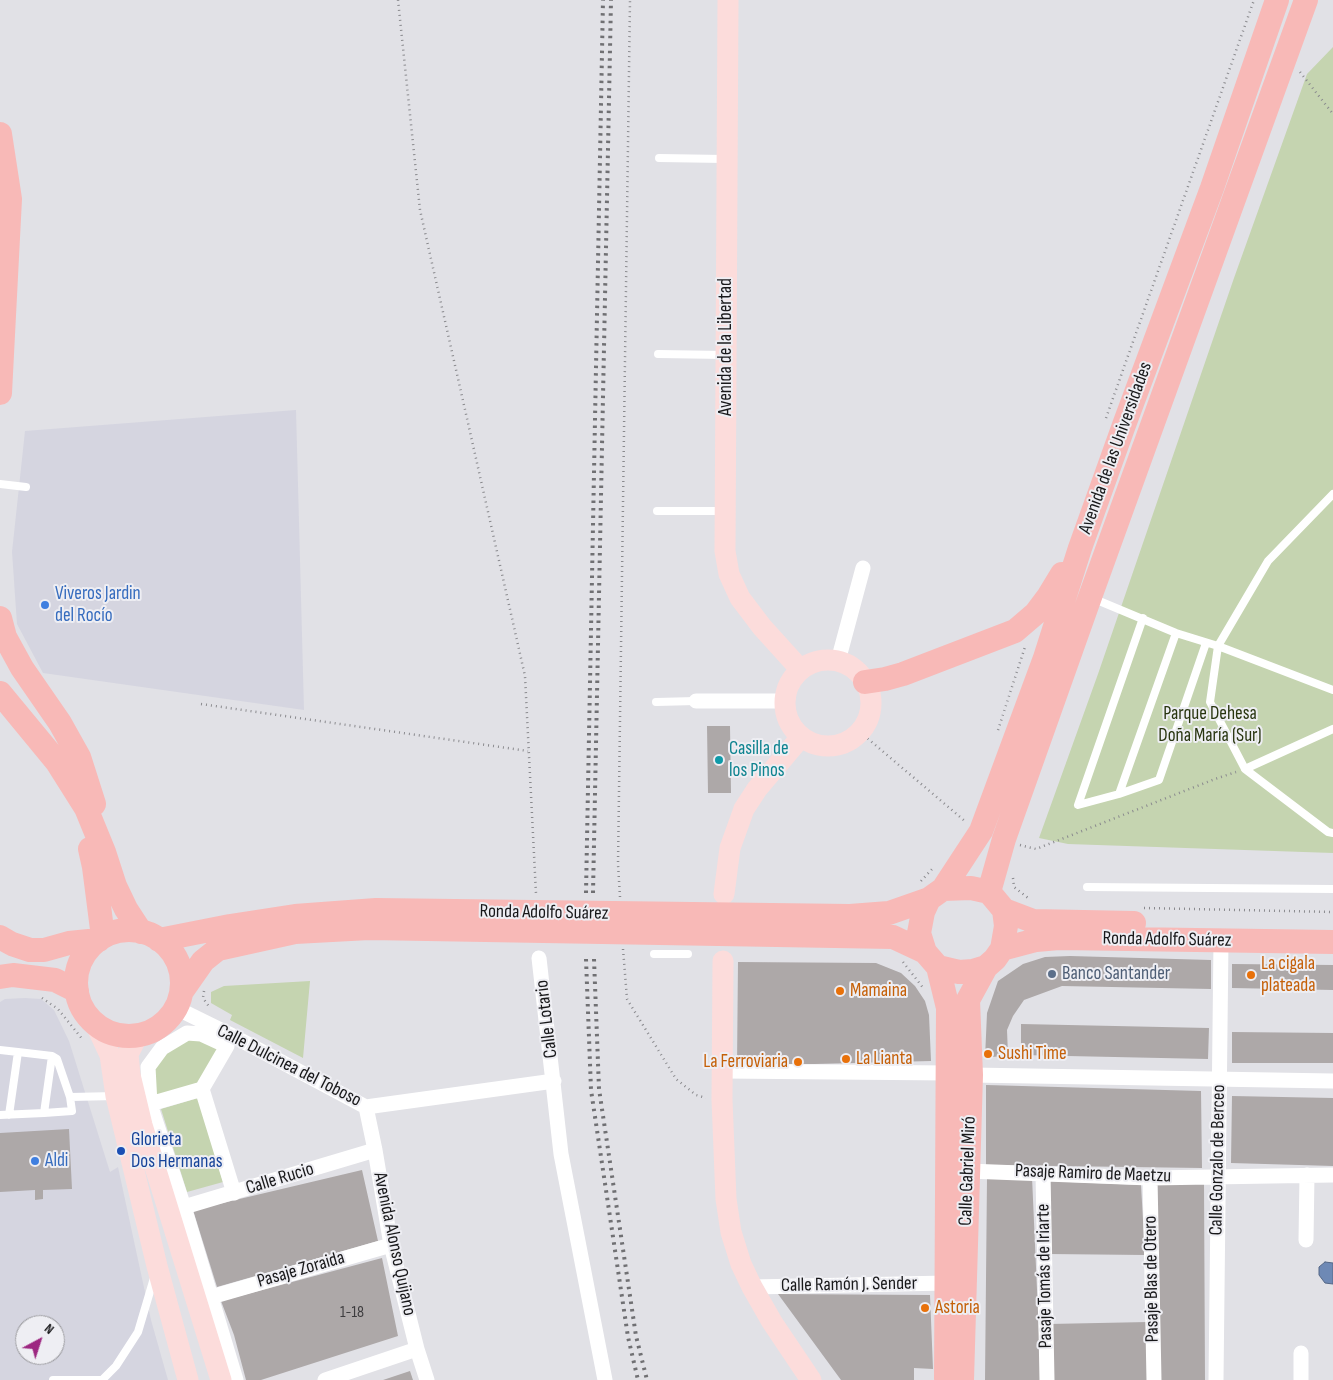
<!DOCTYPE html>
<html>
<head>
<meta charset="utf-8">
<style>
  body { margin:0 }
  #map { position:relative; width:1333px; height:1380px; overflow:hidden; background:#e1e1e6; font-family:"Sofia Sans Condensed",sans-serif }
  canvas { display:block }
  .north { position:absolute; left:15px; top:1315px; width:50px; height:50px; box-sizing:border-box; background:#eeeef3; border:1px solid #98989c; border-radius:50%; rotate:40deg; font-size:14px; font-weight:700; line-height:20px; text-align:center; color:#18181a }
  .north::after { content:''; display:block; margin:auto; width:18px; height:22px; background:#9d2781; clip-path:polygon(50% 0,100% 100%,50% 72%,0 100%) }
</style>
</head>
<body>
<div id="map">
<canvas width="1333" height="1380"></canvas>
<div class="north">N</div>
</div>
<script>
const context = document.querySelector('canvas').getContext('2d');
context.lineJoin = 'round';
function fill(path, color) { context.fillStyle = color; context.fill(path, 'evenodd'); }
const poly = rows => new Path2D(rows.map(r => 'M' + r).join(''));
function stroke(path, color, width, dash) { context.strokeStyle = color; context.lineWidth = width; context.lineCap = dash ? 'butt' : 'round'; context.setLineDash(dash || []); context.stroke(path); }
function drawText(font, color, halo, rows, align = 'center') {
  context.font = font + ' "Sofia Sans Condensed",sans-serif'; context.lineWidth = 4; context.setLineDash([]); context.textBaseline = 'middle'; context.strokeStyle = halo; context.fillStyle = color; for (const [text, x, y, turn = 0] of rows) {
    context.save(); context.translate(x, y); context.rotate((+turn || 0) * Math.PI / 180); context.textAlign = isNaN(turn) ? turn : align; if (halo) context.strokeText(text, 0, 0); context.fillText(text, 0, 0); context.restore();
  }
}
fill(poly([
  [296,410,304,710,43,673,17,624,12,552,25,431],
  [25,998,41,999,54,1010,69,1041,110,1172,118,1167,151,1320,168,1380,0,1380,0,1002,5,999],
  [25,1325,55,1325,55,1355,25,1355]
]), '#d5d5e0');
fill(poly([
  [1333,47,1333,853,1068,844,1039,838,1098,674,1234,278,1307,74],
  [310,981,303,1058,230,1020,232,1015,211,1003,211,992,224,986],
  [187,1033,227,1046,202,1089,150,1104,148,1067],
  [198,1098,223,1182,187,1192,161,1109]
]), '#c5d4b0');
const water = poly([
  [1325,1262,1333,1263,1333,1284,1325,1283,1319,1275,1319,1267,1325,1262]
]);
fill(water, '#6e89b5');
stroke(water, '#546786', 1);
fill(poly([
  [707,726,730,726,731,793,708,793],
  [1070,956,1211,960,1211,989,1062,986,1024,1000,1013,1016,1007,1030,1008,1055,985,1058,987,1013,998,981,1023,964,1045,957],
  [738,962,876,963,901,973,915,986,925,1001,929,1015,931,1061,737,1066],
  [1232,964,1333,965,1333,990,1232,988],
  [1021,1024,1209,1028,1208,1059,1021,1055],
  [1232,1032,1333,1033,1333,1063,1232,1063],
  [986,1085,1201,1091,1202,1168,986,1165],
  [1232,1096,1333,1098,1333,1166,1231,1163],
  [69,1129,72,1189,43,1190,43,1199,35,1200,35,1190,0,1192,0,1133],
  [362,1170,378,1241,217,1287,193,1210],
  [1032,1177,1041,1380,985,1380,987,1178],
  [1046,1181,1141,1185,1145,1255,1049,1254],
  [1204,1183,1205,1380,1160,1380,1156,1184],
  [382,1258,398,1336,261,1380,246,1380,234,1335,221,1301],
  [778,1294,930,1295,933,1369,914,1368,914,1380,841,1380],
  [1148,1322,1149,1380,1052,1380,1049,1324],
  [410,1371,413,1380,383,1380]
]), '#ada8a8');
stroke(poly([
  [398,0,420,210,525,676,536,894],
  [1300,72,1333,114],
  [1106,418,1254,0],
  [201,704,528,751],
  [998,730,1025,647],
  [860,732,966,822],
  [1020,845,1036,849,1215,779,1236,772],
  [1013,878,1014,887,1028,898],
  [921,881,934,867],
  [620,897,618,864,630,0],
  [1144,908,1333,912],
  [623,949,627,999,676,1079,696,1095,706,1098],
  [903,962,924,989],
  [204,991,203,998,210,1008],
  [42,998,58,1009,83,1040]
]), '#8a8a8e', 2.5, [1, 4]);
stroke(poly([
  [659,158,725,159],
  [658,354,726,355],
  [0,484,26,487],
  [1333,494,1268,561,1218,646,1210,702,1245,769,1333,729],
  [657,511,725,511],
  [1092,598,1176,633,1218,646,1333,690],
  [1143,618,1078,805,1119,794,1159,780,1206,643],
  [656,702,696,701],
  [1245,769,1328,832,1333,833],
  [1119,794,1176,633],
  [1087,887,1333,889],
  [654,954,688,954],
  [0,1050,18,1052,9,1115],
  [18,1052,52,1056,57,1059,70,1097,72,1111,44,1113,52,1056],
  [70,1097,116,1096],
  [0,1115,44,1113],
  [53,1380,102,1380,116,1366,138,1332,154,1278]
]), '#fff', 8);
stroke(poly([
  [838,661,863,568],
  [696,701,784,701],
  [539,958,561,1154,605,1380],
  [176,1008,233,1036,366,1107,554,1081],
  [723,1071,948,1073],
  [971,1075,1333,1081],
  [202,1089,227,1046,201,1034,187,1033,162,1048,148,1067,150,1104,184,1207,236,1380],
  [150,1104,202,1089,234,1193],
  [366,1107,375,1150,391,1245,417,1349,427,1380],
  [968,1171,1150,1178,1333,1175],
  [1043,1173,1047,1380],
  [1150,1178,1154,1380],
  [184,1207,375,1150],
  [1306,1240,1307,1175],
  [752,1287,947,1283],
  [211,1297,391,1245],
  [325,1380,417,1349],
  [1216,1380,1221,941],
  [1301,1380,1301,1353]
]), '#fff', 15);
stroke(poly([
  [728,0,725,551,729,574,740,598,762,627,800,669],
  '785 703a43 43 0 1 1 86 0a43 43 0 1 1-86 0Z',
  [724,894,730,848,744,809,757,789,801,737],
  [723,961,722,1100,726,1199,731,1232,741,1264,752,1287,772,1322,811,1380],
  [96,1025,110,1055,116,1096,157,1266,188,1380],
  [138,1035,128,1054,130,1075,142,1125,221,1380]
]), '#fcdcdb', 21);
stroke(poly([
  [0,134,10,199,0,393],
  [0,618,5,637,22,668,60,723,79,757,94,804],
  [865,682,885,679,903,674,1015,631,1036,613,1048,597,1062,574],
  [0,693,57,762,86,808,104,852,115,886,126,909,141,932],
  [90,849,94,867,103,937],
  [971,888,989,892,1004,910,1006,926,1002,949,995,959,986,967,973,971,959,972,938,967,925,952,919,933,923,912,929,899,943,889,971,888],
  [943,889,981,831,1045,658,1080,548,1124,425,1212,188,1277,0],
  [989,892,1004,839,1090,597,1306,0],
  [1004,910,1033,921,1134,923],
  '76 983a53 53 0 1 1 106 0a53 53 0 1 1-106 0Z',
  [0,937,12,944,30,950,44,950,69,943,99,940],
  [159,940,230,926,295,916,376,910,850,916,889,913,929,899],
  [1002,949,1036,940,1059,938,1333,942],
  [938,967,948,1008,946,1378],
  [0,977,13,975,55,980,77,991],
  [182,991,203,961,218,949,295,932,369,928,893,937,925,952],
  [962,1380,971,1075,968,1000,986,967]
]), '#f8b9b7', 24);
stroke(poly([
  [586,893,603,0],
  [593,893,611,0],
  [586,959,591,1090,628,1337,638,1380],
  [594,959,599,1089,636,1336,647,1380]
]), '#707073', 4, [2.5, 5]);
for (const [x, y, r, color] of [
  [45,605,5,"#3f7fe0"],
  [719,760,5,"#0f9aa8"],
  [1052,974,5,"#5c6f8a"],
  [1251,975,5,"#e8710a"],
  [840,991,5,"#e8710a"],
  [988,1054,5,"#e8710a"],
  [846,1059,5,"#e8710a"],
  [798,1062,5,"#e8710a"],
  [121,1151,5,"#1a4fb4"],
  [35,1161,5,"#3f7fe0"],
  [925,1308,5,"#e8710a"]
]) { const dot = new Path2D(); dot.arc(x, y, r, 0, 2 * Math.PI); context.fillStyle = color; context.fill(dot); stroke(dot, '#eeeef3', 2); }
drawText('16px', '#3d3c3e', null, [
  ["1-18",352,1313]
]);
drawText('19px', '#18181a', '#eeeef3', [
  ["Avenida de la Libertad",726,347,-90],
  ["Avenida de las Universidades",1116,448,-70],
  ["Ronda Adolfo Suárez",544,913,1],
  ["Ronda Adolfo Suárez",1167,940,1],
  ["Calle Lotario",547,1019,-97],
  ["Calle Dulcinea del Toboso",289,1066,27],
  ["Calle Gonzalo de Berceo",1218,1160,-89],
  ["Calle Gabriel Miró",968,1171,-88],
  ["Pasaje Ramiro de Maetzu",1093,1174,2],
  ["Calle Rucio",280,1179,-17],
  ["Avenida Alonso Quijano",394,1244,78],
  ["Pasaje Zoraida",301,1270,-16],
  ["Pasaje Tomás de Iriarte",1045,1276,-91],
  ["Pasaje Blas de Otero",1152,1279,-91],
  ["Calle Ramón J. Sender",849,1285,-1]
]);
drawText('19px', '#366cbe', '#eeeef3', [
  ["Viveros Jardin",55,594],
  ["del Rocío",55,616],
  ["Aldi",45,1161]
], 'left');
drawText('19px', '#28350f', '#eeeef3', [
  ["Parque Dehesa",1210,714],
  ["Doña María (Sur)",1210,736]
]);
drawText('19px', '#0d838f', '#eeeef3', [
  ["Casilla de",729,749],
  ["los Pinos",729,771]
], 'left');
drawText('19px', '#c56008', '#eeeef3', [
  ["La cigala",1261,964],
  ["plateada",1261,986],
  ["Mamaina",850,991],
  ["Sushi Time",998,1054],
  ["La Lianta",856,1059],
  ["La Ferroviaria",788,1062,"right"],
  ["Astoria",935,1308]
], 'left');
drawText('19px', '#4e5e75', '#eeeef3', [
  ["Banco Santander",1062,974]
], 'left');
drawText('19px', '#164399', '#eeeef3', [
  ["Glorieta",131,1140],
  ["Dos Hermanas",131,1162]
], 'left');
</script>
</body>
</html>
